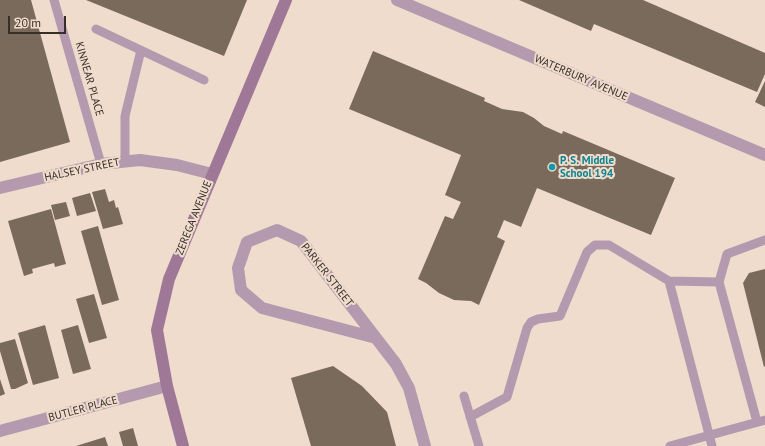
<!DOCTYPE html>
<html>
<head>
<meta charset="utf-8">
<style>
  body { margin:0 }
  #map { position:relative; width:765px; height:446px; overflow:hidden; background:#efdccc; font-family:"PT Sans",sans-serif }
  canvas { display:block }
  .scale { position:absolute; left:8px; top:16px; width:58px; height:18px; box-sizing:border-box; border:2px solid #362e28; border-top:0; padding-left:5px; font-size:12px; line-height:14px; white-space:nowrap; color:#362e28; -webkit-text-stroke:3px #efdccc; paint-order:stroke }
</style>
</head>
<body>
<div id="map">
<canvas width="765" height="446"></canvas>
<div class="scale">20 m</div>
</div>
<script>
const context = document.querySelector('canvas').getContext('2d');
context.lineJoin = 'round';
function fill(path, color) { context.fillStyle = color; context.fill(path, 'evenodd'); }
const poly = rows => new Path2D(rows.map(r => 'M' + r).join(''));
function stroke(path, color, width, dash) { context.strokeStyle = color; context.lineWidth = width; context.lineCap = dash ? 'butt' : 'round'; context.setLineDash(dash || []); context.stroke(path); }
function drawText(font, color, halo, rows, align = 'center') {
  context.font = font + ' "PT Sans",sans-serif'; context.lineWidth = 4; context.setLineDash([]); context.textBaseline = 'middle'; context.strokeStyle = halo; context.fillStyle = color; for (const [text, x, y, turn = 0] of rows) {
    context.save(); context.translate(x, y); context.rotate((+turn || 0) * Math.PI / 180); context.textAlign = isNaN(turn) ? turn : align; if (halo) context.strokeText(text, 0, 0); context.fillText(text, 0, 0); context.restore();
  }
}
fill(poly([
  [0,0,31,0,70,142,0,162],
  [86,0,247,0,224,56],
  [519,0,643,0,765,53,765,74,757,92,594,24,591,31],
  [373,51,485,98,484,101,502,109,523,112,534,118,544,126,562,134,563,131,675,178,651,235,537,188,521,227,504,220,497,237,505,241,479,305,471,301,454,300,439,293,426,283,418,279,445,216,453,219,461,202,445,195,461,155,349,109],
  [765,81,765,107,755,102],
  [105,189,109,202,114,200,116,208,118,207,123,224,103,229,92,192],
  [90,193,96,211,77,216,72,198],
  [66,202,70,216,55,220,51,205],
  [51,209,66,264,55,267,54,263,32,269,33,273,24,276,8,221],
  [98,226,119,300,102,305,81,231],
  [765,269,765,366,764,367,743,283,749,273],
  [94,294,107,338,89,343,76,299],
  [45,325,59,378,33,385,18,333],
  [78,325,91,369,73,374,61,330],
  [15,339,28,383,15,389,11,389,0,351,0,343],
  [333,366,362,386,387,412,396,446,311,446,291,378],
  [0,379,5,394,0,396],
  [133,428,138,446,123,446,119,432],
  [105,437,108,446,76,446]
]), '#7a6a5b');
stroke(poly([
  [54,0,101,164],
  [96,29,204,80],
  [125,161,125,116,141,50],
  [669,281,719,282,727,254,765,240],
  [719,282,757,422],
  [464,396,479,446],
  [470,417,507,397,527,328,531,322,538,319,560,316,587,252,595,245,609,245,669,281,712,446],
  [670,446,765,420]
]), '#b59aaf', 9);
stroke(poly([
  [397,0,765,155],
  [0,188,101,164,140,160,177,165,212,174],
  [376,338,262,308,241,290,238,268,247,242,277,230,301,241,376,338,396,364,409,388,425,446],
  [0,431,167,386]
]), '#b59aaf', 12);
stroke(poly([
  [183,446,167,386,157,330,169,279,286,0]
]), '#9e7896', 12);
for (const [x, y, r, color] of [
  [552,167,4,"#0f9aa8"]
]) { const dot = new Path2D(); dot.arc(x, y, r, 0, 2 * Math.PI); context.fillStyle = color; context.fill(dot); stroke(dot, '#efdccc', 1.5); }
drawText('11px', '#362e28', '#efdccc', [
  ["WATERBURY AVENUE",581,78,23],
  ["KINNEAR PLACE",89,79,74],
  ["HALSEY STREET",82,170,-12],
  ["ZEREGA AVENUE",194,218,-68],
  ["PARKER STREET",327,275,52],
  ["BUTLER PLACE",83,409,-15]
]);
drawText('bold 11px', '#0d838f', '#efdccc', [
  ["P. S. Middle",560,161],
  ["School 194",560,174]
], 'left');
</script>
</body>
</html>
